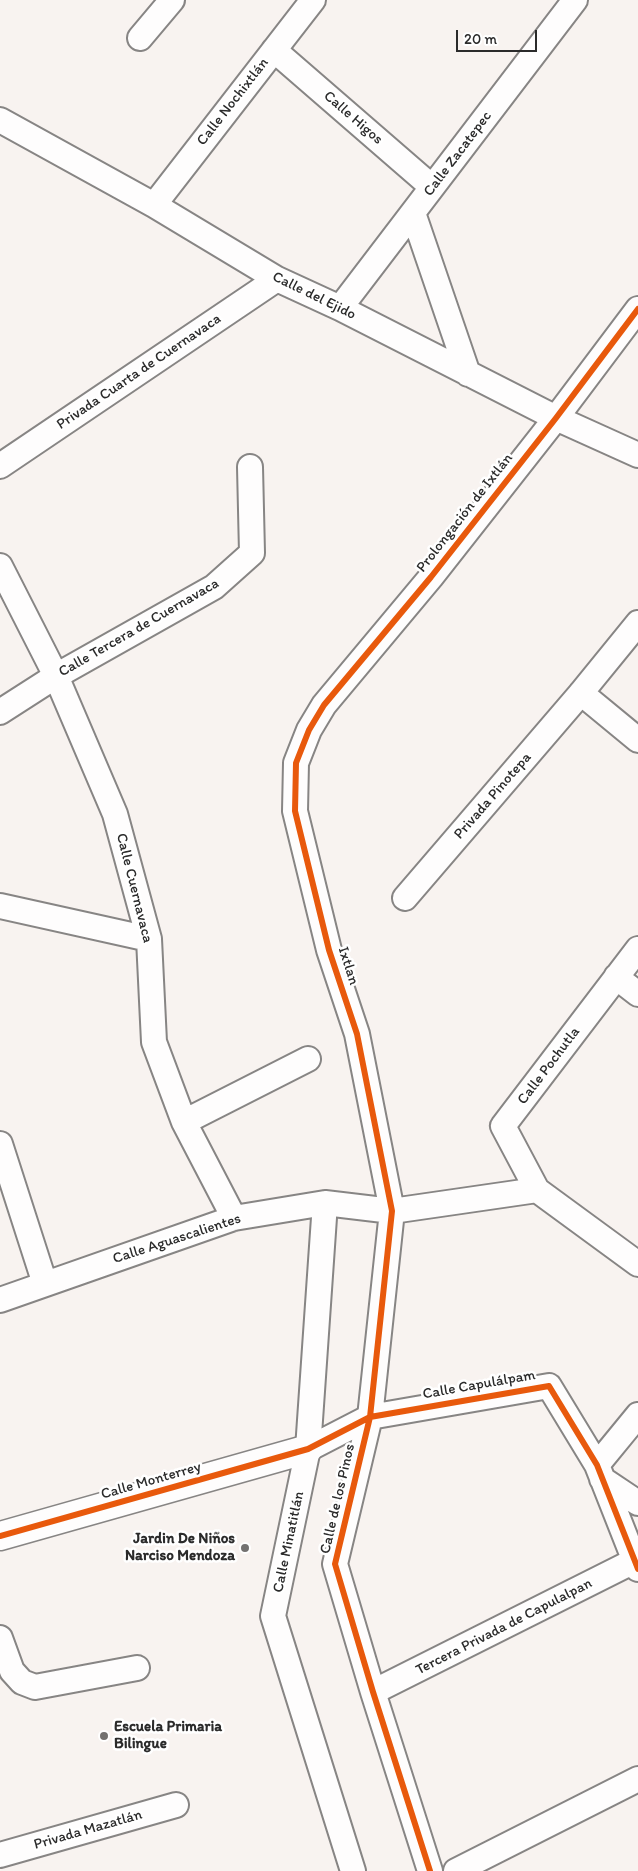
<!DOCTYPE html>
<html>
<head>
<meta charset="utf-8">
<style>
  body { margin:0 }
  #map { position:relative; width:638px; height:1871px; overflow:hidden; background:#f8f3f0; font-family:Itim,sans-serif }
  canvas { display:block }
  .scale { position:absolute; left:456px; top:30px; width:81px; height:22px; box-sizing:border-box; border:2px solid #2b2b2b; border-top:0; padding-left:6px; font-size:15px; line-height:18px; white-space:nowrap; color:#2b2b2b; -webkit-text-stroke:4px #fff; paint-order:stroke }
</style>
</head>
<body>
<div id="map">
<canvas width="638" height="1871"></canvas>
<div class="scale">20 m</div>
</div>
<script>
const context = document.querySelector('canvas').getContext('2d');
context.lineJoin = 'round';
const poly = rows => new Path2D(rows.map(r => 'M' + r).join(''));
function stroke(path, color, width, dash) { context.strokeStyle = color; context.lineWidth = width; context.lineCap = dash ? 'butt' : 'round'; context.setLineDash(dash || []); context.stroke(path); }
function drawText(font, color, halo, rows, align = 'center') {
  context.font = font + ' Itim,sans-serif'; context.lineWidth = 5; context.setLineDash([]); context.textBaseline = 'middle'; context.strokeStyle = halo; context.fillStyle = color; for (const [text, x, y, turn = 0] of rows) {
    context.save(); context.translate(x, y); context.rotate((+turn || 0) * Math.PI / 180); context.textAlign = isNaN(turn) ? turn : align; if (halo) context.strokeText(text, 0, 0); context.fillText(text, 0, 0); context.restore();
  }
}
const minor = poly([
  [140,38,172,0],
  [274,50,432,187],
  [0,120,154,205,277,279,340,308,556,418,638,455],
  [154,205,313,0],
  [413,213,468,374],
  [340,308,575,0],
  [0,466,277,279],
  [0,566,56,676,115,814,149,939,154,1042,184,1122,234,1218],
  [581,693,638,740],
  [0,712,56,676,214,587,252,553,250,467],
  [405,898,581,693,638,623],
  [0,906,149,939],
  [638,949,503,1126,537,1190,638,1264],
  [616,977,638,994],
  [184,1122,308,1059],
  [0,1144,45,1284],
  [325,1203,308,1449,273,1616,353,1871],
  [0,1300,234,1218,325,1203,392,1211,537,1190],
  [308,1449,370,1417,549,1386,597,1465,638,1569],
  [597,1465,638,1415],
  [602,1479,638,1503],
  [0,1638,12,1671,22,1682,35,1687,137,1668],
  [373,1692,634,1561],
  [0,1855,176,1805],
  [430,1871,373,1692,335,1564,370,1417,392,1211,357,1034,329,950,295,811,296,763,309,730,324,705,431,577,556,418,638,309],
  [456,1871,638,1779]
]);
const tertiary = poly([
  [0,1536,308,1449]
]);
stroke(minor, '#878584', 28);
stroke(tertiary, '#878584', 31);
stroke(minor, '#fefdfd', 24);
stroke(tertiary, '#fefdfd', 28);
stroke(poly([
  [0,1536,308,1449,370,1417,549,1386,597,1465,638,1569],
  [430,1871,373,1692,335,1564,370,1417,392,1211,357,1034,329,950,295,811,296,763,309,730,324,705,431,577,556,418,638,309]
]), '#e8590c', 6);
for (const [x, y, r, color] of [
  [245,1548,5,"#737170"],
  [104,1736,5,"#737170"]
]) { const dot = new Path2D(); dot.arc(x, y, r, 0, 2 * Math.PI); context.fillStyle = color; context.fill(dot); stroke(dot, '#fff', 2); }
drawText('15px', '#2b2b2b', '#fff', [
  ["Calle Nochixtlán",233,102,-52],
  ["Calle Higos",353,118,41],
  ["Calle Zacatepec",458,154,-53],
  ["Calle del Ejido",314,296,26],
  ["Privada Cuarta de Cuernavaca",139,372,-34],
  ["Prolongación de Ixtlán",465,513,-52],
  ["Calle Tercera de Cuernavaca",139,628,-30],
  ["Privada Pinotepa",493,796,-49],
  ["Calle Cuernavaca",134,888,76],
  ["Ixtlan",348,966,72],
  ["Calle Pochutla",549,1066,-53],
  ["Calle Aguascalientes",177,1239,-18],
  ["Calle Capulálpam",479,1385,-10],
  ["Calle Monterrey",151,1481,-16],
  ["Calle de los Pinos",338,1499,-77],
  ["Calle Minatitlán",289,1542,-78],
  ["Tercera Privada de Capulalpan",504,1627,-27],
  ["Privada Mazatlán",88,1830,-16]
]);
drawText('bold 15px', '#2b2b2b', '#fff', [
  ["Jardin De Niños",235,1539],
  ["Narciso Mendoza",235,1556],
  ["Escuela Primaria",114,1727,"left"],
  ["Bilingue",114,1744,"left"]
], 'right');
</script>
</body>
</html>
